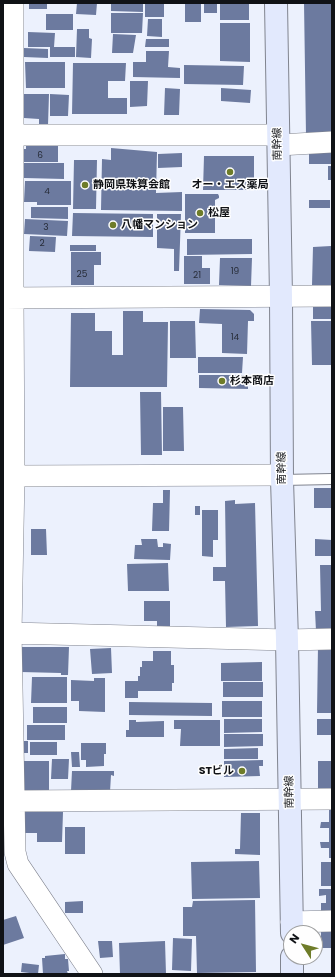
<!DOCTYPE html>
<html>
<head>
<meta charset="utf-8">
<style>
  body { margin:0 }
  #map { position:relative; width:335px; height:977px; overflow:hidden; background:#ecf1fd; font-family:Poppins,sans-serif }
  canvas { display:block }
  .frame { position:absolute; inset:0; border:4px solid #101216; pointer-events:none }
  .north { position:absolute; left:283px; top:925px; width:40px; height:40px; box-sizing:border-box; background:#fefefe; border:1px solid #9fa0a1; border-radius:50%; rotate:306deg; font-size:11px; font-weight:700; line-height:16px; text-align:center; color:#101216 }
  .north::after { content:''; display:block; margin:auto; width:14px; height:18px; background:#6e7c29; clip-path:polygon(50% 0,100% 100%,50% 72%,0 100%) }
</style>
</head>
<body>
<div id="map">
<canvas width="335" height="977"></canvas>
<div class="frame"></div>
<div class="north">N</div>
</div>
<script>
const context = document.querySelector('canvas').getContext('2d');
context.lineJoin = 'round';
function fill(path, color) { context.fillStyle = color; context.fill(path, 'evenodd'); }
const poly = rows => new Path2D(rows.map(r => 'M' + r).join(''));
function stroke(path, color, width, dash) { context.strokeStyle = color; context.lineWidth = width; context.lineCap = dash ? 'butt' : 'round'; context.setLineDash(dash || []); context.stroke(path); }
function drawText(font, color, halo, rows, align = 'center') {
  context.font = font + ' Poppins,"Noto Sans JP",sans-serif'; context.lineWidth = 3; context.setLineDash([]); context.textBaseline = 'middle'; context.strokeStyle = halo; context.fillStyle = color; for (const [text, x, y, turn = 0] of rows) {
    context.save(); context.translate(x, y); context.rotate((+turn || 0) * Math.PI / 180); context.textAlign = isNaN(turn) ? turn : align; if (halo) context.strokeText(text, 0, 0); context.fillText(text, 0, 0); context.restore();
  }
}
fill(poly([
  [29,3,47,3,47,9,29,9],
  [77,3,97,3,96,15,76,14],
  [111,3,143,3,143,12,111,11],
  [145,3,164,3,164,17,145,17],
  [185,3,201,3,201,22,185,22],
  [204,3,217,3,217,13,204,13],
  [304,3,332,3,332,134,306,135],
  [220,4,249,4,249,20,220,20],
  [111,13,143,13,142,33,111,33],
  [46,14,73,14,73,30,46,30],
  [148,19,162,19,162,37,147,36],
  [220,23,250,23,250,62,220,61],
  [77,29,89,29,89,38,92,39,91,58,76,57],
  [28,32,55,33,54,47,75,47,75,57,50,57,50,47,28,47],
  [113,34,136,35,133,53,112,53],
  [146,39,169,39,169,47,145,47],
  [24,48,48,49,48,58,24,57],
  [146,51,169,51,168,67,180,68,180,78,133,77,133,62,146,62],
  [25,62,65,62,65,88,26,88],
  [73,63,126,63,125,81,108,81,108,98,127,98,127,114,72,114],
  [184,65,244,66,243,85,184,84],
  [130,81,148,81,147,106,130,107],
  [165,88,180,89,179,115,164,115],
  [221,88,251,90,250,103,221,101],
  [24,94,49,94,48,125,39,126,39,119,24,118],
  [50,94,69,95,68,116,50,116],
  [26,145,58,145,58,162,22,162,23,149,26,149],
  [111,148,157,152,156,193,182,192,182,211,101,210,102,159,111,160],
  [182,153,182,167,158,168,158,154],
  [309,153,332,153,332,164,309,164],
  [204,156,254,156,254,190,203,190],
  [74,160,97,160,96,209,73,209],
  [23,163,64,163,64,179,24,178],
  [328,166,332,166,332,180,328,180],
  [25,181,71,181,71,205,37,205,37,202,24,202],
  [185,194,218,194,219,196,219,198,215,200,215,233,185,233],
  [309,200,330,200,330,208,309,208],
  [31,207,68,207,68,219,31,218],
  [73,213,153,214,153,237,72,236],
  [157,214,181,214,179,271,174,271,174,249,157,248],
  [25,219,68,221,67,236,24,234],
  [331,231,332,231,332,285,312,285,313,247,331,246],
  [30,236,56,237,55,252,29,251],
  [187,239,252,239,252,254,187,255],
  [70,245,96,245,96,251,70,251],
  [71,252,101,252,101,265,94,265,94,285,71,285],
  [184,256,202,256,202,268,210,268,210,284,184,284],
  [220,258,252,258,251,286,219,285],
  [313,302,332,302,332,319,313,319],
  [200,309,250,310,254,314,254,321,248,321,247,354,222,353,222,324,199,323],
  [123,311,143,311,143,322,168,322,167,387,70,387,71,313,95,313,95,331,112,331,112,355,123,355],
  [170,321,195,321,196,358,170,358],
  [311,321,332,321,332,365,312,365],
  [198,357,243,357,242,373,198,373],
  [199,375,248,375,248,389,199,388],
  [140,392,161,392,162,455,141,455],
  [163,407,183,407,184,451,163,451],
  [314,488,332,488,332,508,314,508],
  [163,490,170,490,169,531,152,531,153,503,163,503],
  [235,500,235,504,255,503,258,626,226,627,225,581,213,581,213,567,226,567,225,501],
  [195,506,200,506,200,515,195,515],
  [202,510,218,510,218,540,213,540,213,557,202,556],
  [31,529,46,529,47,555,31,555],
  [141,539,157,539,158,547,163,547,163,543,171,544,170,560,134,559,135,545,142,545],
  [315,539,332,540,332,556,315,556],
  [168,563,169,591,128,591,127,564],
  [320,565,332,565,332,630,316,631,315,611,321,611],
  [144,601,170,601,170,628,157,628,157,621,144,621],
  [318,646,332,646,332,713,317,713],
  [21,647,69,647,68,675,61,675,61,673,21,672],
  [111,648,112,673,92,674,90,649],
  [153,651,171,651,171,665,174,665,174,683,172,683,172,691,138,691,138,698,125,698,125,681,138,681,138,676,140,676,140,667,142,667,142,661,153,661],
  [262,662,262,681,221,681,221,663],
  [32,677,67,677,67,703,31,703],
  [94,678,105,678,105,712,79,711,79,701,71,701,71,680,94,681],
  [223,682,263,682,263,697,223,697],
  [222,701,262,701,262,717,222,717],
  [129,702,212,703,212,716,129,715],
  [33,707,67,707,67,723,33,723],
  [224,719,262,719,262,732,224,733],
  [317,719,332,719,332,735,317,735],
  [129,720,136,720,136,722,164,721,164,737,126,737,126,730,129,730],
  [174,720,220,720,220,746,180,746,181,729,174,729],
  [27,725,65,725,65,740,27,740],
  [224,734,263,734,263,746,224,747],
  [21,741,28,741,28,753,21,753],
  [30,742,57,742,57,755,30,755],
  [81,743,106,743,106,754,104,754,104,766,86,767,86,760,81,760],
  [258,748,258,759,224,759,224,749],
  [71,752,79,752,80,767,72,767],
  [52,759,69,759,68,779,51,779],
  [263,760,263,766,259,766,260,776,224,777,224,761],
  [24,761,49,761,49,790,23,790],
  [318,761,332,761,332,791,318,791],
  [72,771,114,771,114,776,111,775,110,792,71,791],
  [329,810,332,810,332,858,329,858,329,848,321,848,320,842,329,842,329,828,320,828,321,822,329,822],
  [22,812,63,812,62,842,37,842,37,833,22,833],
  [241,813,260,813,260,855,235,854,235,849,240,849],
  [65,827,85,827,85,854,65,854],
  [259,861,260,898,192,899,191,862],
  [321,862,332,862,332,886,321,886],
  [319,889,332,889,332,914,321,915,321,903,326,903,326,895,319,896],
  [255,900,256,972,197,973,196,936,183,936,183,907,192,907,193,901],
  [83,901,83,913,65,913,65,902],
  [16,916,24,938,3,945,3,920],
  [321,927,332,927,332,948,321,948],
  [173,938,192,939,191,971,172,970],
  [98,941,112,941,113,957,100,958],
  [165,941,166,974,120,974,119,943],
  [65,954,65,959,68,959,69,971,67,971,68,974,43,974,42,958,45,958,45,956],
  [22,963,39,965,38,974,21,972]
]), '#6c7a9f');
const lane = poly([
  [282,480,332,479]
]);
const street = poly([
  [3,135,278,135],
  [279,145,332,142],
  [3,298,332,296],
  [14,476,282,475],
  [3,633,11,633,14,476,13,298,13,3],
  [14,801,332,799],
  [291,922,332,921],
  [92,974,18,864,15,852,11,633,287,640,332,639]
]);
const secondary = poly([
  [276,3,281,297,282,480,287,640,292,933],
  [292,957,292,974]
]);
stroke(lane, '#80848f', 12);
stroke(street, '#80848f', 22);
stroke(secondary, '#80848f', 24);
stroke(lane, '#fff', 10);
stroke(street, '#fff', 21);
stroke(secondary, '#e2e9fd', 22);
for (const [x, y, r, color] of [
  [230,172,4,"#6e7c29"],
  [85,185,4,"#6e7c29"],
  [200,213,4,"#6e7c29"],
  [113,225,4,"#6e7c29"],
  [222,381,4,"#6e7c29"],
  [242,771,4,"#6e7c29"]
]) { const dot = new Path2D(); dot.arc(x, y, r, 0, 2 * Math.PI); context.fillStyle = color; context.fill(dot); stroke(dot, '#fefefe', 1.5); }
drawText('9px', '#272c38', null, [
  ["6",40,156],
  ["4",47,192],
  ["3",46,228],
  ["2",42,244],
  ["19",235,272],
  ["25",82,275],
  ["21",197,276],
  ["14",235,338]
]);
drawText('11px', '#101216', '#fefefe', [
  ["南幹線",278,144,-91],
  ["南幹線",282,468,-90],
  ["南幹線",290,792,-91]
]);
drawText('bold 11px', '#101216', '#fefefe', [
  ["静岡県珠算会館",93,185],
  ["オー・エス薬局",230,185,"center"],
  ["松屋",208,213],
  ["八幡マンション",121,225],
  ["杉本商店",230,381],
  ["STビル",234,771,"right"]
], 'left');
</script>
</body>
</html>
